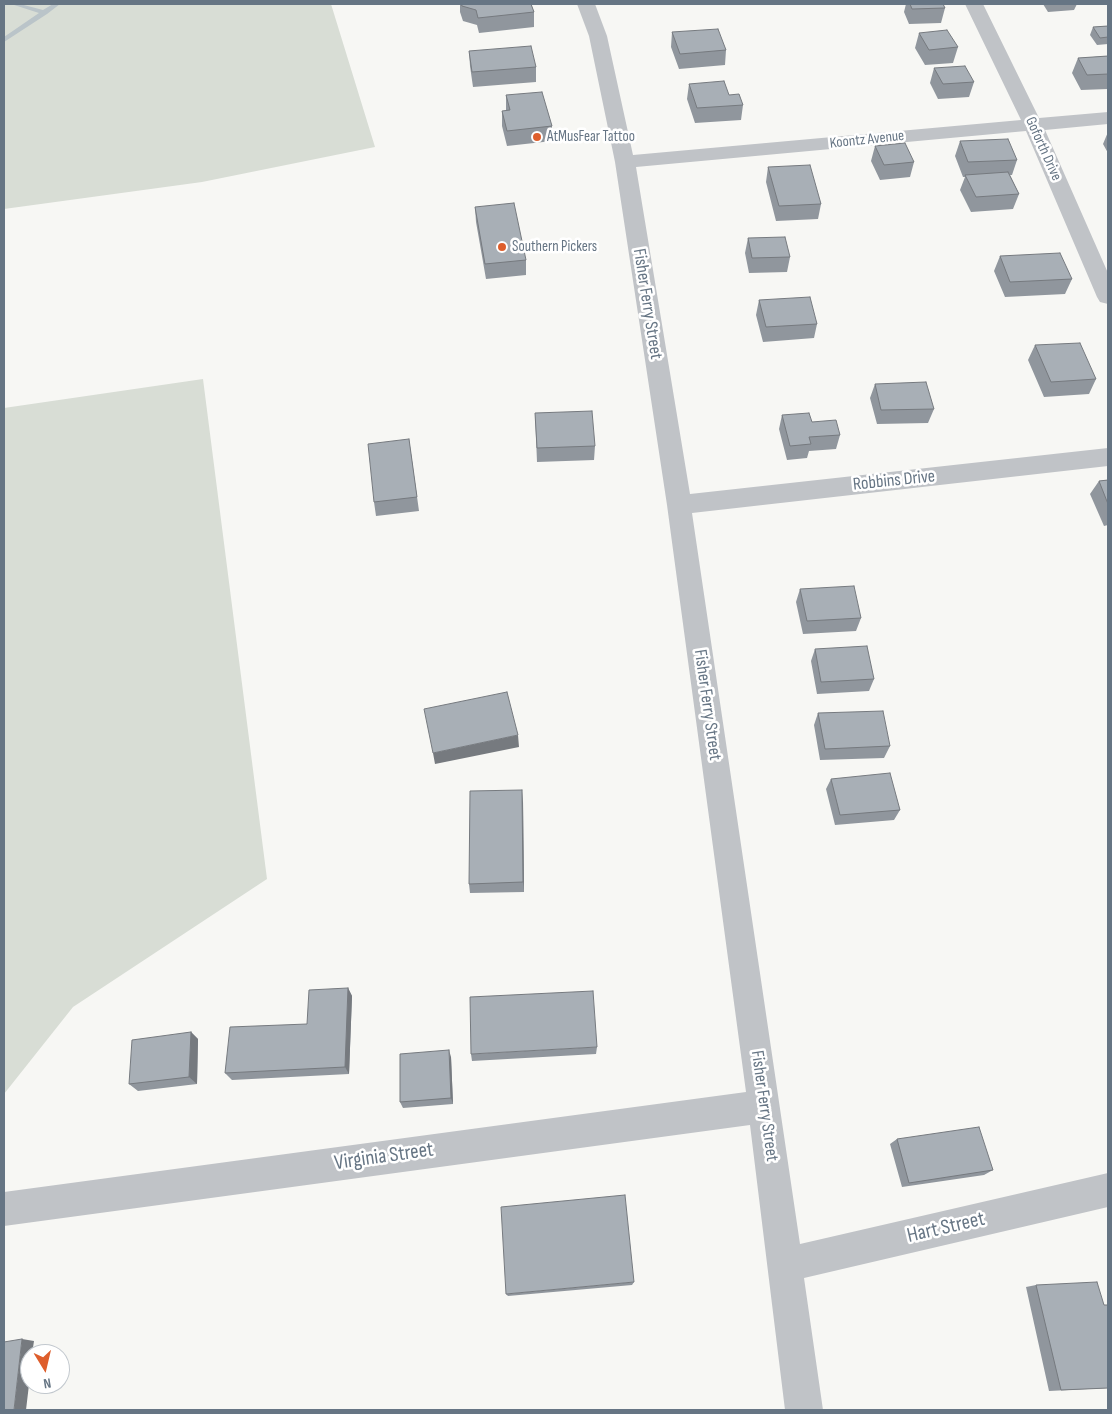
<!DOCTYPE html>
<html>
<head>
<meta charset="utf-8">
<style>
  body { margin:0 }
  #map { position:relative; width:1112px; height:1414px; overflow:hidden; background:#f7f7f4; font-family:"Sofia Sans Condensed",sans-serif }
  canvas { display:block }
  .frame { position:absolute; inset:0; border:5px solid #667584; pointer-events:none }
  .north { position:absolute; left:20px; top:1344px; width:50px; height:50px; box-sizing:border-box; background:#fff; border:1px solid #c2c8ce; border-radius:50%; rotate:171deg; font-size:14px; font-weight:700; line-height:20px; text-align:center; color:#667584 }
  .north::after { content:''; display:block; margin:auto; width:18px; height:22px; background:#de5e2c; clip-path:polygon(50% 0,100% 100%,50% 72%,0 100%) }
</style>
</head>
<body>
<div id="map">
<canvas width="1112" height="1414"></canvas>
<div class="frame"></div>
<div class="north">N</div>
</div>
<script>
const context = document.querySelector('canvas').getContext('2d');
context.lineJoin = 'round';
function fill(path, color) { context.fillStyle = color; context.fill(path, 'evenodd'); }
const poly = rows => new Path2D(rows.map(r => 'M' + r).join(''));
function stroke(path, color, width, dash) { context.strokeStyle = color; context.lineWidth = width; context.lineCap = dash ? 'butt' : 'round'; context.setLineDash(dash || []); context.stroke(path); }
function drawText(font, color, halo, rows, align = 'center') {
  context.font = font + ' "Sofia Sans Condensed",sans-serif'; context.lineWidth = 5; context.setLineDash([]); context.textBaseline = 'middle'; context.strokeStyle = halo; context.fillStyle = color; for (const [text, x, y, turn = 0] of rows) {
    context.save(); context.translate(x, y); context.rotate((+turn || 0) * Math.PI / 180); context.textAlign = isNaN(turn) ? turn : align; if (halo) context.strokeText(text, 0, 0); context.fillText(text, 0, 0); context.restore();
  }
}
fill(poly([
  [4,4,331,4,375,147,202,182,4,209],
  [203,379,267,879,73,1007,4,1094,4,408]
]), '#d8ddd5');
fill(poly([
  [11,4,20,4,43,10,53,4,60,4,47,14,4,42,4,37,39,13,11,4]
]), '#bac4c9');
fill(poly([
  [577,4,595,4,607,36,633,155,1021,120,965,4,983,4,1039,118,1108,112,1108,124,1045,130,1108,273,1108,304,1100,302,1097,297,1026,131,636,167,690,494,1108,448,1108,466,692,513,800,1244,1108,1173,1108,1207,804,1278,823,1410,785,1410,750,1125,4,1226,4,1192,746,1092,667,505,615,162,589,36,577,4]
]), '#c0c3c7');
fill(poly([
  [460,4,531,4,534,12,534,27,479,33,477,25,463,21,460,12],
  [906,4,943,4,945,8,941,23,909,24,904,12],
  [1043,4,1077,4,1074,10,1048,12],
  [1108,26,1108,44,1097,45,1090,35,1093,27],
  [672,32,726,50,725,65,679,69,671,47],
  [919,33,958,47,953,63,925,65,915,48],
  [469,51,536,67,536,82,473,87,470,66],
  [1108,56,1108,89,1081,90,1072,73,1078,58],
  [934,68,974,82,969,97,938,99,930,83],
  [689,84,729,95,743,105,741,120,695,123,687,99],
  [506,95,552,126,552,141,507,146,502,126,502,111,506,111],
  [1108,132,1108,153,1103,144],
  [960,141,1017,160,1012,175,1010,175,1019,194,1013,209,971,212,960,190,965,177,963,177,955,156],
  [875,146,914,162,910,177,880,180,871,161],
  [768,167,821,204,818,219,776,221,766,182],
  [475,207,526,260,526,275,486,279,476,222],
  [748,238,790,257,787,272,749,273,745,253],
  [1000,256,1072,279,1065,294,1005,297,994,271],
  [759,300,817,324,814,338,763,342,756,315],
  [1035,345,1096,379,1089,394,1044,397,1028,360],
  [875,384,934,409,928,423,877,424,870,398],
  [535,413,595,446,594,460,537,462],
  [782,415,812,422,840,435,836,449,809,451,807,458,787,460,779,429],
  [409,439,419,511,376,516,374,502],
  [1108,480,1108,525,1104,526,1090,494,1099,481],
  [800,589,861,618,856,631,803,634,796,602],
  [815,649,874,679,869,691,817,694,811,661],
  [818,713,890,746,884,758,820,760,814,725],
  [831,779,900,810,894,820,835,825,826,789],
  [523,801,524,892,470,893,469,884],
  [348,988,352,996,349,1074,232,1080,225,1073,307,1024],
  [191,1032,198,1039,197,1084,138,1091,129,1084],
  [597,1047,596,1054,472,1061,471,1054],
  [451,1057,453,1104,403,1108,400,1102],
  [897,1139,993,1170,984,1175,902,1187,890,1144],
  [634,1282,632,1285,508,1296,506,1294],
  [1036,1285,1108,1388,1049,1391,1026,1287]
]), '#90969d');
fill(poly([
  [518,735,519,747,435,764,433,753],
  [522,790,523,801,524,892,523,882],
  [348,988,352,996,349,1074,345,1067],
  [191,1032,198,1039,197,1084,189,1077],
  [449,1050,451,1057,453,1104,451,1098],
  [22,1339,34,1341,32,1354,30,1354,30,1376,26,1410,14,1410]
]), '#767a7f');
const building = poly([
  [461,4,531,4,534,12,478,18,476,10,462,6,461,4],
  [910,4,943,4,945,8,912,9,910,4],
  [1108,26,1108,37,1100,38,1093,27,1108,26],
  [718,29,726,50,680,54,672,32,718,29],
  [947,30,958,47,929,50,919,33,947,30],
  [531,46,536,67,472,72,469,51,531,46],
  [1108,56,1108,74,1087,75,1078,58,1108,56],
  [965,66,974,82,943,84,934,68,965,66],
  [724,81,729,95,739,94,743,105,697,108,689,84,724,81],
  [542,92,552,126,507,131,502,111,510,110,506,95,542,92],
  [1008,139,1017,160,968,162,960,141,1008,139],
  [905,143,914,162,884,165,875,146,905,143],
  [810,165,821,204,779,206,768,167,810,165],
  [1008,172,1019,194,976,197,965,175,1008,172],
  [514,203,526,260,485,264,475,207,514,203],
  [785,237,790,257,752,258,748,238,785,237],
  [1060,253,1072,279,1010,282,1000,256,1060,253],
  [810,297,817,324,766,327,759,300,810,297],
  [1080,343,1096,379,1051,382,1035,345,1080,343],
  [926,382,934,409,881,410,875,384,926,382],
  [592,411,595,446,537,448,535,413,592,411],
  [809,413,812,422,836,420,840,435,809,437,811,444,790,446,782,415,809,413],
  [409,439,417,497,374,502,368,444,409,439],
  [1108,480,1108,504,1099,481,1108,480],
  [854,586,861,618,807,621,800,589,854,586],
  [867,646,874,679,821,682,815,649,867,646],
  [507,692,518,735,433,753,424,709,507,692],
  [883,711,890,746,825,749,818,713,883,711],
  [890,773,900,810,840,815,831,779,890,773],
  [522,790,523,882,469,884,470,791,522,790],
  [348,988,345,1067,225,1073,230,1027,307,1024,309,990,348,988],
  [593,991,597,1047,471,1054,470,997,593,991],
  [191,1032,189,1077,129,1084,132,1040,191,1032],
  [449,1050,451,1098,400,1102,400,1054,449,1050],
  [979,1127,993,1170,909,1183,897,1139,979,1127],
  [625,1195,634,1282,506,1294,501,1207,625,1195],
  [1097,1282,1104,1305,1108,1305,1108,1388,1061,1390,1036,1285,1097,1282],
  [22,1339,14,1410,4,1410,4,1342,22,1339]
]);
fill(building, '#a8afb6');
stroke(building, '#767a7f', 1);
for (const [x, y, r, color] of [
  [537,137,5,"#de5e2c"],
  [502,247,5,"#de5e2c"]
]) { const dot = new Path2D(); dot.arc(x, y, r, 0, 2 * Math.PI); context.fillStyle = color; context.fill(dot); stroke(dot, '#fff', 2); }
drawText('15px', '#667584', '#fff', [
  ["AtMusFear Tattoo",547,137],
  ["Southern Pickers",512,247]
], 'left');
drawText('15px', '#667584', '#fff', [
  ["Koontz Avenue",867,140,-6],
  ["Goforth Drive",1043,149,66]
]);
drawText('18px', '#667584', '#fff', [
  ["Fisher Ferry Street",647,304,81],
  ["Robbins Drive",894,481,-6],
  ["Fisher Ferry Street",707,705,82],
  ["Fisher Ferry Street",764,1106,82]
]);
drawText('21px', '#667584', '#fff', [
  ["Virginia Street",384,1157,-8],
  ["Hart Street",946,1228,-13]
]);
</script>
</body>
</html>
